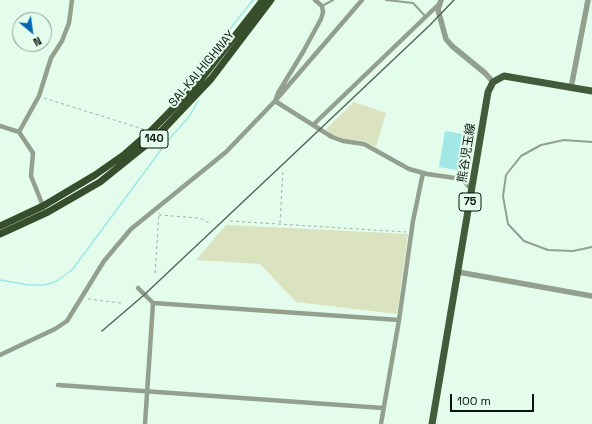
<!DOCTYPE html>
<html>
<head>
<meta charset="utf-8">
<style>
  body { margin:0 }
  #map { position:relative; width:592px; height:424px; overflow:hidden; background:#e3fceb; font-family:"Space Grotesk",sans-serif }
  canvas { display:block }
  .north { position:absolute; left:12px; top:12px; width:40px; height:40px; box-sizing:border-box; background:#e3fceb; border:1px solid #8c9e92; border-radius:50%; rotate:151deg; font-size:11px; font-weight:700; line-height:16px; text-align:center; color:#0a120d }
  .north::after { content:''; display:block; margin:auto; width:14px; height:18px; background:#0063b0; clip-path:polygon(50% 0,100% 100%,50% 72%,0 100%) }
  .scale { position:absolute; left:450px; top:394px; width:84px; height:18px; box-sizing:border-box; border:2px solid #0a120d; border-top:0; padding-left:5px; font-size:12px; line-height:14px; white-space:nowrap; color:#0a120d; -webkit-text-stroke:3px #e3fceb; paint-order:stroke }
</style>
</head>
<body>
<div id="map">
<canvas width="592" height="424"></canvas>
<div class="north">N</div>
<div class="scale">100 m</div>
</div>
<script>
const context = document.querySelector('canvas').getContext('2d');
context.lineJoin = 'round';
function fill(path, color) { context.fillStyle = color; context.fill(path, 'evenodd'); }
const poly = rows => new Path2D(rows.map(r => 'M' + r).join(''));
function stroke(path, color, width, dash) { context.strokeStyle = color; context.lineWidth = width; context.lineCap = dash ? 'butt' : 'round'; context.setLineDash(dash || []); context.stroke(path); }
function drawText(font, color, halo, rows, align = 'center') {
  context.font = font + ' "Space Grotesk","Noto Sans JP",sans-serif'; context.lineWidth = 4; context.setLineDash([]); context.textBaseline = 'middle'; context.strokeStyle = halo; context.fillStyle = color; for (const [text, x, y, turn = 0] of rows) {
    context.save(); context.translate(x, y); context.rotate((+turn || 0) * Math.PI / 180); context.textAlign = isNaN(turn) ? turn : align; if (halo) context.strokeText(text, 0, 0); context.fillText(text, 0, 0); context.restore();
  }
}
fill(poly([
  [354,102,386,113,376,147,365,141,344,139,333,136,326,129],
  [226,225,408,234,397,314,296,302,260,264,196,260]
]), '#dae2c0');
fill(poly([
  [445,131,468,135,462,171,439,167]
]), '#a1e7e6');
stroke(poly([
  [197,80,196,72,253,0],
  [0,280,28,285,45,285,57,281,72,270,169,139,189,117,198,101]
]), '#a1e7e6', 1.5);
stroke(poly([
  [44,98,143,129],
  [159,215,200,218,209,223],
  [230,221,406,232],
  [280,223,283,169],
  [155,273,159,212],
  [88,299,121,303]
]), '#9eb2a5', 1, [3, 3]);
stroke(poly([
  [386,0,413,3,425,16],
  [322,6,333,0],
  [592,142,564,140,541,145,521,156,506,175,503,196,508,224,524,241,548,250,573,251,592,247]
]), '#92a08d', 2);
stroke(poly([
  [276,99,278,93,303,52,321,19,323,12,322,6,315,0],
  [275,101,332,137,343,141,364,144,409,169,427,174,462,179,472,190],
  [313,125,438,5],
  [0,126,19,132,33,153,31,176,43,206],
  [19,132,39,96,51,58,62,41,69,23,72,0],
  [138,288,153,303,399,320],
  [0,355,55,329,67,321,104,261,131,229,226,152,275,101,362,0],
  [58,385,383,408],
  [145,424,153,303],
  [381,424,399,320,413,221,423,173]
]), '#92a08d', 4.5);
stroke(poly([
  [441,0,438,10,446,39,452,46,485,73,493,82],
  [571,88,588,0],
  [458,272,592,296]
]), '#92a08d', 5.5);
stroke(poly([
  [432,424,488,92,493,82,504,76,592,91]
]), '#435b3a', 7);
stroke(poly([
  [0,226,43,206,95,175,125,154,149,133,198,83,263,0],
  [0,234,48,212,100,182,156,137,211,79,271,0]
]), '#364e2b', 7);
stroke(poly([
  [102,331,144,295,281,166,430,25,454,0]
]), '#58665c', 1.5);
for (const [x, y, w] of [
  [154,139,28],
  [470,202,22]
]) { const box = new Path2D(); box.roundRect(x - w / 2, y - 9, w, 18, 3); context.fillStyle = '#e3fceb'; context.fill(box); stroke(box, '#0a120d', 1); }
drawText('bold 11px', '#0a120d', null, [
  ["140",154,139],
  ["75",470,202]
]);
drawText('12px', '#0a120d', '#e3fceb', [
  ["SAI-KAI HIGHWAY",202,69,-50],
  ["熊谷児玉線",467,153,-81]
]);
</script>
</body>
</html>
